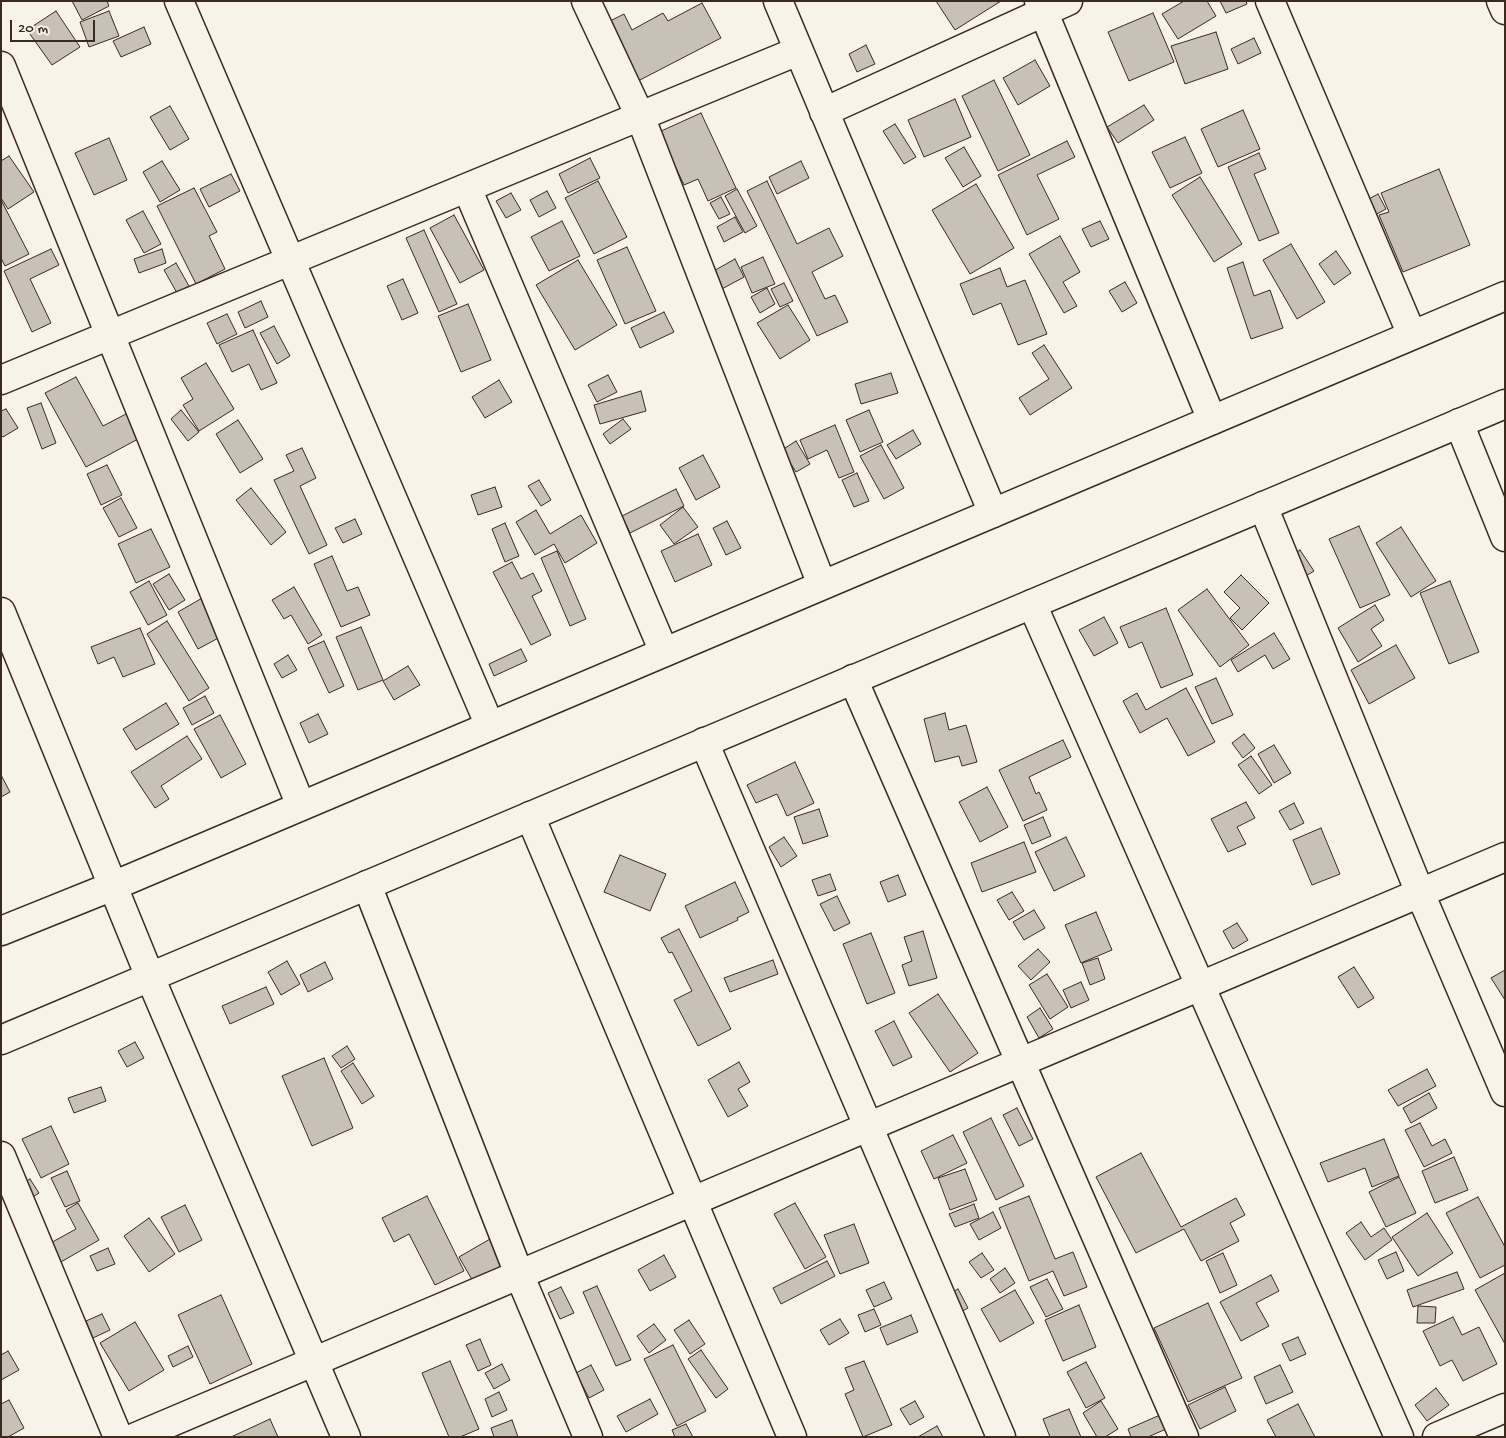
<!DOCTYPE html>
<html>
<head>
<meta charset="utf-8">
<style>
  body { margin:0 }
  #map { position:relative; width:1506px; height:1438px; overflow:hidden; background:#f7f3e8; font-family:"Gochi Hand",sans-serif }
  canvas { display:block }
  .frame { position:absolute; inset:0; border:2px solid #3b2a1e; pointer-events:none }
  .scale { position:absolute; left:10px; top:20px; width:85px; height:22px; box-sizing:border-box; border:2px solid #3b2a1e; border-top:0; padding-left:6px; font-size:15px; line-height:18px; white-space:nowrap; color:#3b2a1e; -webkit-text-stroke:4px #f7f3e8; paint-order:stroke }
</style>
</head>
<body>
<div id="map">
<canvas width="1506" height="1438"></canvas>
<div class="frame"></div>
<div class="scale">20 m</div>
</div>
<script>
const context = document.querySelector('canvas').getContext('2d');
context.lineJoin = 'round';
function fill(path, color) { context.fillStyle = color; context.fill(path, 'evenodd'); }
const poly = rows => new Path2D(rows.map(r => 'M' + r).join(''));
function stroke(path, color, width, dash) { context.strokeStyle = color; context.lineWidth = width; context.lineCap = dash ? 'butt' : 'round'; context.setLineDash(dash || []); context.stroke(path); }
const building = poly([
  [72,1,107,1,109,6,82,20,72,1],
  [936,1,1001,1,955,30,936,1],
  [1184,1,1207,1,1216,16,1178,39,1162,14,1184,1],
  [1220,1,1246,1,1247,4,1226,13,1220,1],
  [702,3,721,38,638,81,608,22,624,14,632,30,663,13,668,21,702,3],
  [56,11,80,47,52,65,27,30,56,11],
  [109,11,119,36,89,47,80,22,109,11],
  [1153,13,1174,62,1129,81,1108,32,1153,13],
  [144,27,151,44,121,57,113,41,144,27],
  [1216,32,1228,69,1185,84,1171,46,1216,32],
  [1254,38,1261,53,1238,64,1231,49,1254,38],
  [866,45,875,64,857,72,849,54,866,45],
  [1035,60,1050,86,1018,105,1003,78,1035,60],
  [994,80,1030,155,998,171,962,96,994,80],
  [955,99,971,137,924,157,908,120,955,99],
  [1144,105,1154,120,1118,143,1107,127,1144,105],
  [170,106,189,139,170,150,150,117,170,106],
  [1243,110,1260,149,1218,167,1201,129,1243,110],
  [701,113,736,188,708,201,698,179,684,185,659,132,701,113],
  [895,124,916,157,904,164,883,131,895,124],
  [1185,137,1202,173,1170,188,1152,152,1185,137],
  [109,138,127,180,94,195,75,153,109,138],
  [1067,141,1075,157,1037,175,1059,219,1027,235,998,175,1067,141],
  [964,147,981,176,963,187,945,158,964,147],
  [1259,153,1266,169,1254,174,1279,233,1259,241,1228,167,1259,153],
  [9,156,34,192,8,209,1,198,1,161,9,156],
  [590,158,600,178,568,193,559,174,590,158],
  [162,161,180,190,160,202,143,172,162,161],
  [801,161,809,178,777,194,769,177,801,161],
  [1439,169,1470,245,1403,272,1379,215,1389,212,1381,193,1439,169],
  [231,174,240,191,209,207,200,189,231,174],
  [1200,177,1242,244,1214,262,1172,195,1200,177],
  [598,181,627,237,594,254,565,198,598,181],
  [767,181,797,244,829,228,843,256,812,272,825,299,835,295,848,322,817,336,747,191,767,181],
  [976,184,1014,248,970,274,932,210,976,184],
  [194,188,217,232,209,236,225,269,196,284,157,206,194,188],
  [737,189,757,226,745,233,725,196,737,189],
  [547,191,556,208,539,217,530,200,547,191],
  [511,193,521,210,506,218,496,201,511,193],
  [1378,194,1386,209,1373,216,1365,201,1378,194],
  [721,197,730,214,719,219,710,203,721,197],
  [1,200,29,254,5,266,1,258,1,200],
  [143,211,161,244,144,253,126,220,143,211],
  [454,215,484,270,460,283,430,228,454,215],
  [735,217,743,232,724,242,717,227,735,217],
  [562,221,580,256,549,271,531,237,562,221],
  [1100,221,1109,239,1091,247,1082,229,1100,221],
  [424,230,457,304,439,312,406,238,424,230],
  [1060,236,1080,272,1063,282,1077,306,1064,313,1029,254,1060,236],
  [1291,244,1325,302,1297,319,1263,260,1291,244],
  [627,247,656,311,625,324,597,260,627,247],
  [51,249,59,265,30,279,51,323,32,332,4,271,51,249],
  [162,249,166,263,139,273,134,259,162,249],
  [1336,251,1351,273,1334,285,1319,264,1336,251],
  [763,257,775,284,752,293,741,267,763,257],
  [735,259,744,277,720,290,710,273,735,259],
  [578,260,617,325,575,350,536,285,578,260],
  [1243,262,1254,296,1270,290,1283,328,1251,339,1227,268,1243,262],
  [176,263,189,286,177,293,164,270,176,263],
  [1000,268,1007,287,1025,280,1047,334,1018,345,1001,303,973,315,960,284,1000,268],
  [403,279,418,313,402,320,387,286,403,279],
  [1125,282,1137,303,1122,312,1109,291,1125,282],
  [784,283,793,301,780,307,771,289,784,283],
  [767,288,775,304,760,313,751,297,767,288],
  [261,301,268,317,245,328,238,312,261,301],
  [468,304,491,360,461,372,438,316,468,304],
  [788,305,810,340,780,359,757,323,788,305],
  [664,312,674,332,640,348,631,328,664,312],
  [227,314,237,334,217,344,207,323,227,314],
  [274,326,290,356,277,364,260,333,274,326],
  [253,330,277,383,261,390,249,364,232,372,219,345,253,330],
  [1044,345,1072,388,1030,415,1019,398,1049,379,1032,353,1044,345],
  [206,363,234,409,199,431,183,405,193,399,181,378,206,363],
  [891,373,898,393,861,404,855,384,891,373],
  [608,375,617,392,597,402,588,385,608,375],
  [76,377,103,426,126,414,140,438,86,467,45,393,76,377],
  [499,380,512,402,485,418,472,397,499,380],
  [641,391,646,411,600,424,594,405,641,391],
  [41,403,56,443,42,449,27,408,41,403],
  [6,409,18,428,3,437,1,435,1,411,6,409],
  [181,410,199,432,188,441,171,419,181,410],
  [869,410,883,442,860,452,846,420,869,410],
  [623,419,631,429,610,444,603,434,623,419],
  [238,420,263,459,240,473,216,434,238,420],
  [835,425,854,472,839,478,827,450,808,459,800,440,835,425],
  [913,430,921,444,896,459,887,445,913,430],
  [796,441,810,464,796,472,782,450,796,441],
  [881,445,904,488,884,499,860,456,881,445],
  [302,448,316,478,300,486,327,545,309,554,274,480,294,471,286,455,302,448],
  [703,455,720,487,696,500,679,468,703,455],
  [107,465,122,495,101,505,87,474,107,465],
  [857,473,869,501,854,507,842,480,857,473],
  [539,480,551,500,541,506,528,486,539,480],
  [495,487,502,507,478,515,471,495,495,487],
  [251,488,286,532,271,545,236,500,251,488],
  [676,489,684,506,630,533,622,516,676,489],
  [121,498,137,528,119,537,103,508,121,498],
  [683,507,698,527,674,544,660,525,683,507],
  [536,510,550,534,581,515,597,543,565,563,554,544,535,555,516,522,536,510],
  [355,519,362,534,343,543,335,528,355,519],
  [727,521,741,548,726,555,713,528,727,521],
  [505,523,519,556,505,562,492,529,505,523],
  [1359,526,1390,595,1360,608,1329,539,1359,526],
  [1401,527,1436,581,1411,597,1376,543,1401,527],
  [151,529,170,567,136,583,118,544,151,529],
  [698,534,712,565,675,582,661,551,698,534],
  [1300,550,1314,571,1301,579,1287,559,1300,550],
  [557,551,586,619,570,626,541,558,557,551],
  [332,556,347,591,358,587,370,615,341,627,314,564,332,556],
  [512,562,521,579,533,573,542,591,532,596,551,635,531,645,493,572,512,562],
  [169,574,185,600,169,610,153,584,169,574],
  [1241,575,1269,603,1242,630,1230,618,1240,608,1224,592,1241,575],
  [149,581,167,615,148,625,130,592,149,581],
  [1450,581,1479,652,1449,664,1420,593,1450,581],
  [294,587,322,635,308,644,291,615,284,619,272,600,294,587],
  [1207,589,1249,645,1220,667,1178,610,1207,589],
  [204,597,224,635,198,649,178,612,204,597],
  [1375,605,1384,620,1371,629,1382,646,1358,662,1338,628,1375,605],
  [1166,608,1193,675,1161,688,1142,642,1129,648,1120,627,1166,608],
  [1104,617,1118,643,1094,656,1079,630,1104,617],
  [167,621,209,688,189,701,147,634,167,621],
  [361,627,383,680,358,690,336,637,361,627],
  [140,628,155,664,123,677,114,657,98,664,91,647,140,628],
  [1274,633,1290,659,1273,669,1265,655,1238,672,1231,660,1274,633],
  [324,641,344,686,329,693,308,648,324,641],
  [1396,645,1415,678,1369,704,1351,670,1396,645],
  [521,649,527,661,494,676,489,664,521,649],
  [288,655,297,670,282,678,274,664,288,655],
  [408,666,420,685,394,700,383,681,408,666],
  [1216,678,1233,715,1212,724,1195,687,1216,678],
  [1186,688,1215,742,1188,756,1167,718,1140,733,1123,701,1137,693,1146,710,1186,688],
  [205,696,214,713,192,725,183,708,205,696],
  [166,703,179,724,136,750,123,729,166,703],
  [945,713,949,730,966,725,977,762,962,766,959,756,935,762,924,719,945,713],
  [318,714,328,734,309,743,300,723,318,714],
  [220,715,246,764,221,778,194,729,220,715],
  [1244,734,1255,748,1243,758,1232,743,1244,734],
  [187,736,202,759,161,786,169,799,155,808,131,772,187,736],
  [1063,740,1071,757,1029,777,1036,794,1039,792,1047,810,1023,821,999,770,1063,740],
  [1274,745,1291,773,1274,783,1258,754,1274,745],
  [1251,756,1272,785,1259,794,1238,765,1251,756],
  [795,762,814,803,787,816,777,794,756,803,747,785,795,762],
  [1,775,10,792,1,797,1,775],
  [987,787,1008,827,980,842,959,802,987,787],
  [1246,802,1255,818,1237,827,1246,844,1228,852,1211,819,1246,802],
  [1294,803,1304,823,1290,830,1279,811,1294,803],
  [819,809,828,836,803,844,794,817,819,809],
  [1043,817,1051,836,1032,844,1024,825,1043,817],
  [1321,828,1340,874,1312,885,1293,840,1321,828],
  [784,837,797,856,781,867,769,847,784,837],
  [1066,837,1085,876,1054,891,1035,852,1066,837],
  [1024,842,1036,872,982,892,971,863,1024,842],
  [620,855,666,874,650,911,604,892,620,855],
  [830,874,836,890,818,896,812,880,830,874],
  [898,875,906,895,888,902,880,882,898,875],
  [735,882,749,912,737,918,738,920,700,938,685,906,735,882],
  [1012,892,1024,911,1009,920,997,900,1012,892],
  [837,896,850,923,834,931,820,904,837,896],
  [1034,910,1045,928,1024,940,1013,922,1034,910],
  [1096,912,1112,950,1081,963,1065,925,1096,912],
  [1237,923,1248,940,1233,949,1223,931,1237,923],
  [679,929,731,1029,698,1046,674,1000,692,991,672,952,669,953,661,938,679,929],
  [923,931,937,978,909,986,902,965,912,961,904,937,923,931],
  [871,933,895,993,867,1004,843,944,871,933],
  [1038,949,1050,962,1031,980,1018,966,1038,949],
  [1098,958,1105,979,1090,985,1082,963,1098,958],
  [773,960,778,974,730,992,724,978,773,960],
  [287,961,300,984,281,995,268,972,287,961],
  [325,962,333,979,308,992,300,975,325,962],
  [1354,967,1374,998,1358,1008,1338,977,1354,967],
  [1505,970,1505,1000,1491,978,1505,970],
  [1047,974,1068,1007,1050,1019,1029,985,1047,974],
  [1081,982,1089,1000,1071,1008,1063,990,1081,982],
  [266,987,274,1004,230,1024,222,1006,266,987],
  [938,994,978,1053,950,1072,909,1013,938,994],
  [1040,1008,1053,1029,1039,1038,1027,1017,1040,1008],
  [894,1021,912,1057,893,1066,875,1031,894,1021],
  [135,1042,144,1058,127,1067,118,1051,135,1042],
  [347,1046,355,1059,341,1068,332,1056,347,1046],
  [324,1058,353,1128,312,1146,282,1076,324,1058],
  [739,1062,750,1082,738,1089,748,1106,728,1117,708,1080,739,1062],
  [353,1063,374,1096,362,1104,341,1071,353,1063],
  [1427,1069,1436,1086,1398,1106,1388,1090,1427,1069],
  [101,1087,106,1101,74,1113,68,1098,101,1087],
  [1429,1093,1437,1108,1411,1123,1403,1108,1429,1093],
  [1017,1108,1033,1139,1019,1146,1003,1115,1017,1108],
  [991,1118,1024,1186,996,1200,963,1132,991,1118],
  [1420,1123,1432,1146,1445,1139,1452,1153,1424,1167,1405,1130,1420,1123],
  [51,1126,69,1164,41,1178,22,1139,51,1126],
  [953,1135,967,1163,934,1179,921,1151,953,1135],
  [1384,1139,1399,1176,1372,1187,1365,1168,1328,1182,1320,1163,1384,1139],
  [1141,1153,1181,1227,1236,1198,1245,1215,1230,1223,1239,1241,1201,1261,1184,1229,1136,1253,1096,1177,1141,1153],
  [1454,1157,1468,1190,1435,1203,1422,1171,1454,1157],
  [965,1169,977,1200,950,1210,938,1178,965,1169],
  [67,1171,80,1201,65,1207,51,1178,67,1171],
  [1399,1177,1416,1213,1386,1227,1369,1192,1399,1177],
  [30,1179,39,1193,20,1205,12,1190,30,1179],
  [427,1196,464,1271,435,1285,409,1234,394,1242,382,1218,427,1196],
  [1029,1196,1055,1259,1073,1252,1087,1287,1064,1296,1053,1271,1029,1281,999,1208,1029,1196],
  [1478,1197,1505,1247,1505,1265,1480,1278,1446,1213,1478,1197],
  [78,1203,99,1240,47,1270,36,1251,76,1229,66,1210,78,1203],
  [795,1203,826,1257,805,1269,774,1214,795,1203],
  [974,1204,979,1218,955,1227,949,1214,974,1204],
  [185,1205,202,1240,179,1252,161,1217,185,1205],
  [993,1212,1001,1228,979,1240,970,1224,993,1212],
  [1427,1213,1453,1253,1418,1276,1392,1237,1427,1213],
  [149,1218,175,1254,149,1272,124,1236,149,1218],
  [1361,1222,1371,1237,1384,1228,1392,1240,1365,1260,1346,1233,1361,1222],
  [854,1224,869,1263,840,1274,824,1235,854,1224],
  [490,1239,506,1268,475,1285,459,1257,490,1239],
  [108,1248,115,1264,97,1271,90,1256,108,1248],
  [1396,1252,1404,1271,1387,1279,1378,1260,1396,1252],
  [982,1253,994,1270,981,1278,969,1262,982,1253],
  [1223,1253,1237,1285,1220,1293,1206,1261,1223,1253],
  [664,1255,676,1277,650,1291,638,1270,664,1255],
  [827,1261,835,1276,781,1304,773,1288,827,1261],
  [1005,1268,1015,1283,1000,1293,990,1279,1005,1268],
  [1457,1272,1464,1289,1413,1307,1407,1290,1457,1272],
  [1505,1273,1505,1344,1475,1290,1505,1273],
  [1271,1275,1279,1291,1256,1303,1269,1326,1241,1341,1220,1302,1271,1275],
  [1047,1279,1063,1309,1046,1317,1030,1287,1047,1279],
  [884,1282,892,1299,874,1307,866,1290,884,1282],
  [597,1286,631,1360,616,1366,583,1292,597,1286],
  [561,1287,574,1313,560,1319,548,1293,561,1287],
  [958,1289,968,1308,959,1313,949,1294,958,1289],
  [1015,1290,1034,1323,1000,1342,981,1309,1015,1290],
  [221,1295,252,1364,210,1384,178,1315,221,1295],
  [1208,1303,1242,1378,1188,1402,1154,1328,1208,1303],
  [1079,1305,1096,1347,1063,1361,1045,1320,1079,1305],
  [1418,1306,1436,1307,1435,1323,1417,1323,1418,1306],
  [874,1309,881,1325,865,1332,858,1315,874,1309],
  [102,1314,110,1330,93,1338,86,1321,102,1314],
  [911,1315,918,1332,887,1345,880,1328,911,1315],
  [1453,1317,1462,1335,1479,1327,1497,1364,1463,1381,1452,1360,1440,1366,1423,1331,1453,1317],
  [840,1319,849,1333,829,1345,820,1330,840,1319],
  [689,1320,705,1344,690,1354,674,1330,689,1320],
  [135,1322,164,1370,129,1391,100,1343,135,1322],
  [654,1324,666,1340,649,1353,637,1336,654,1324],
  [1298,1337,1306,1354,1290,1361,1282,1344,1298,1337],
  [480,1339,491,1365,478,1371,466,1345,480,1339],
  [673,1345,706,1411,677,1426,644,1359,673,1345],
  [188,1346,193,1357,173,1367,168,1356,188,1346],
  [701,1350,728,1389,716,1398,688,1359,701,1350],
  [8,1351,19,1370,1,1380,1,1355,8,1351],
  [450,1361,479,1429,460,1437,449,1437,422,1373,450,1361],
  [864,1361,892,1425,863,1437,845,1394,854,1390,845,1368,864,1361],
  [1086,1362,1105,1398,1086,1408,1067,1372,1086,1362],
  [502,1364,510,1380,494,1389,485,1373,502,1364],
  [591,1365,604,1390,589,1398,576,1373,591,1365],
  [1280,1365,1293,1392,1266,1404,1254,1377,1280,1365],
  [1225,1387,1236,1411,1200,1429,1188,1405,1225,1387],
  [1436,1388,1449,1405,1427,1421,1415,1405,1436,1388],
  [499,1392,507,1410,492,1417,485,1399,499,1392],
  [650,1399,658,1414,626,1432,617,1416,650,1399],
  [9,1400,24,1428,8,1437,1,1437,1,1404,9,1400],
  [915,1401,924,1417,910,1425,900,1409,915,1401],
  [1101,1401,1118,1429,1105,1437,1097,1437,1083,1413,1101,1401],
  [1298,1404,1315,1437,1276,1437,1267,1420,1298,1404],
  [1069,1409,1081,1437,1050,1437,1043,1419,1069,1409],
  [1160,1415,1166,1429,1148,1437,1131,1437,1128,1429,1160,1415],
  [270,1419,278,1437,231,1437,270,1419],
  [512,1420,518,1437,494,1437,491,1428,512,1420],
  [686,1424,693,1437,675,1437,672,1430,686,1424],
  [937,1426,943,1437,918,1437,937,1426]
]);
fill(building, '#c8c1b6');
stroke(building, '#3b2a1e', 1);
const street = poly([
  [179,1,490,726],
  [586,1,640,116,822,585],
  [778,1,993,513],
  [1039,1,1212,420],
  [1270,1,1412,335],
  [1501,1,1505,10],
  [1,66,301,806],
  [824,112,1068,1],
  [467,188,664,652],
  [1,380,798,51],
  [1459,423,1505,537],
  [1263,506,1420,893,1505,1092],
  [1032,604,1399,1437],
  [853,679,1184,1437],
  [704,742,1001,1437],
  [530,816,792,1437],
  [367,885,519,1274,588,1437],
  [1,1040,150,977],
  [1,1156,118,1437],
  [136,1437,1505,857],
  [1437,1437,1505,1408]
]);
const secondary = poly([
  [1,612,150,977,346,1437],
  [1,931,113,886,1505,296],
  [150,977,1505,404]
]);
stroke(street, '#3b2a1e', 31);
stroke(secondary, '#3b2a1e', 31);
stroke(street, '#f7f3e8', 28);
stroke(secondary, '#f7f3e8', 28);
</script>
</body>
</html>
